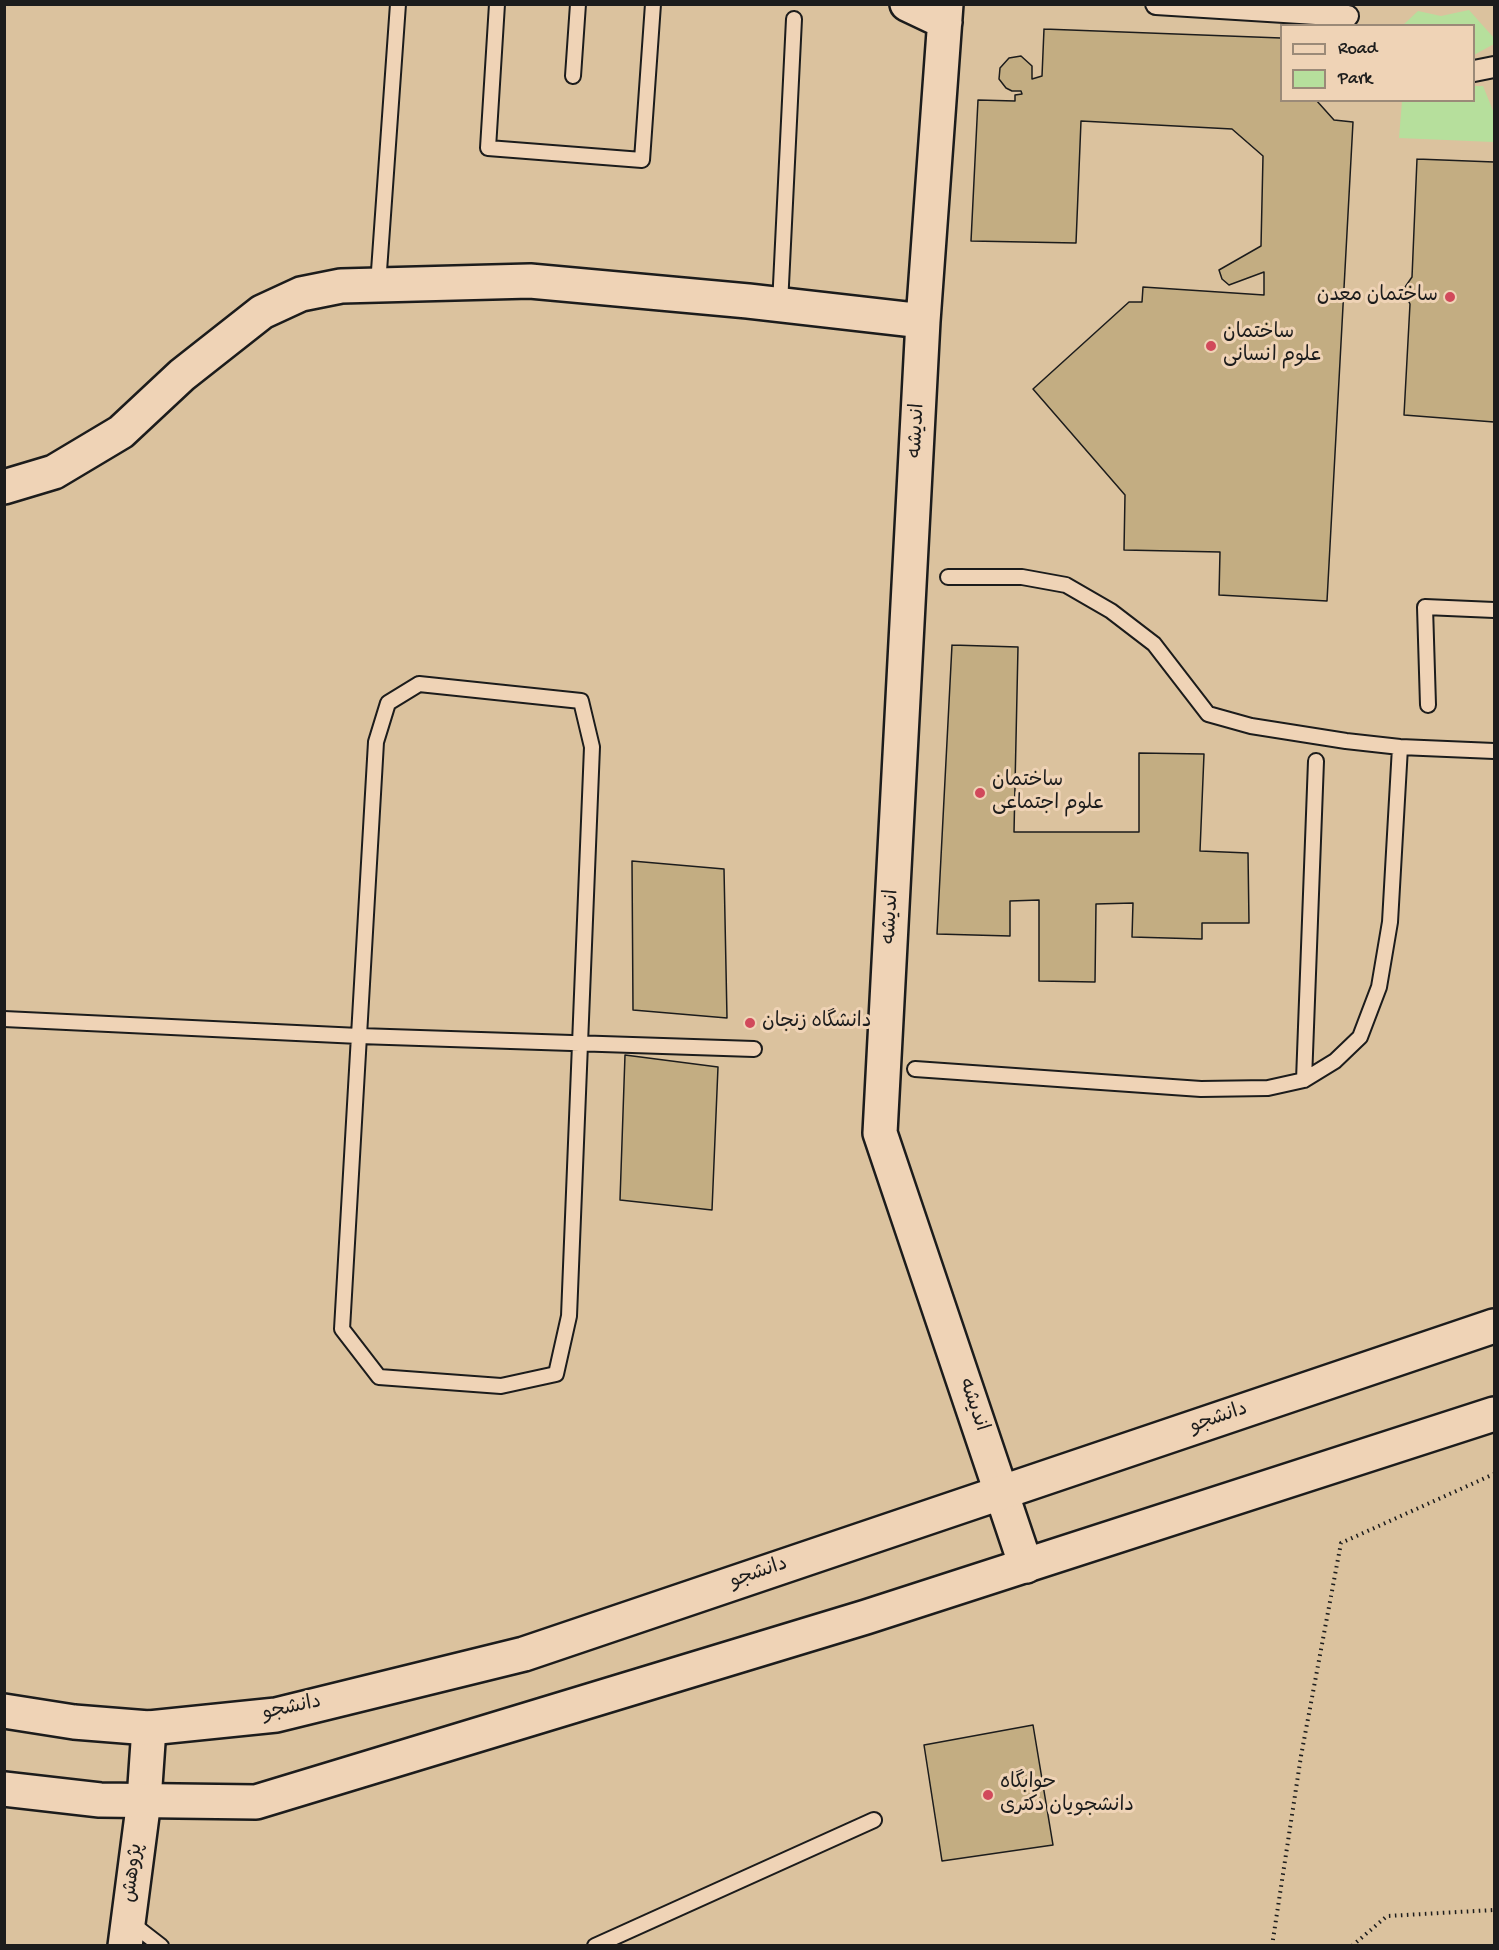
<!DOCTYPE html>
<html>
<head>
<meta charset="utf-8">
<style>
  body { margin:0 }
  #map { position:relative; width:1499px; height:1950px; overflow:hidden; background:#ebcfae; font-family:"Gochi Hand",sans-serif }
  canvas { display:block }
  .frame { position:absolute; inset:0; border:6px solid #1c1c1c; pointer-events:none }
  .legend { position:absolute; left:1280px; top:24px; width:195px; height:78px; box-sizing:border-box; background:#efd3b6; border:2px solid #9b8a78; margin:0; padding:8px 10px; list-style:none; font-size:18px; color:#1c1c1c }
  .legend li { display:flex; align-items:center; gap:12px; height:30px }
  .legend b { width:30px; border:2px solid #9b8a78 }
</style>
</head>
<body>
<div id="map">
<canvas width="1499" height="1950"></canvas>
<div class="frame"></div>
<ul class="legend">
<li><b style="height:8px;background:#efd3b6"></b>Road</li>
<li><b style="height:16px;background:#b6df9c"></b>Park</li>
</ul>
</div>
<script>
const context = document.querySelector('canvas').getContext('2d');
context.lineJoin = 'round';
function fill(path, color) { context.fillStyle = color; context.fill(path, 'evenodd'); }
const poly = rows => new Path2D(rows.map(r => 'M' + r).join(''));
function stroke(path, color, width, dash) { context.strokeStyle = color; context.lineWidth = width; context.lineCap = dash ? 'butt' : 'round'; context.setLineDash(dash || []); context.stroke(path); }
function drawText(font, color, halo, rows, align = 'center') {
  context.font = font + ' "Gochi Hand","Playpen Sans Arabic",sans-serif'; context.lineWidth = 6; context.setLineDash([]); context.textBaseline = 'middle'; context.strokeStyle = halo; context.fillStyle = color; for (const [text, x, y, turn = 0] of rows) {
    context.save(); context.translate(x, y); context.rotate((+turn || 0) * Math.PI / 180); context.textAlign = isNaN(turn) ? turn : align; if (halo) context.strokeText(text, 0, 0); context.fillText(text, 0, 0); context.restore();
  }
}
fill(poly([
  [5,5,1494,5,1494,1945,5,1945],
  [1282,26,1474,26,1474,100,1282,100]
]), '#dbc29e');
fill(poly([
  [1469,10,1494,38,1494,44,1474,55,1474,26,1403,25,1418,11,1441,16],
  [1474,86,1483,86,1494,113,1493,142,1399,138,1402,101,1474,100]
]), '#b6df9c');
const building = poly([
  [1044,29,1281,38,1282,100,1316,100,1334,120,1353,122,1327,601,1219,595,1220,552,1124,550,1125,495,1033,389,1129,302,1142,302,1143,287,1264,295,1264,272,1229,285,1222,279,1219,270,1261,246,1263,156,1232,129,1081,121,1076,243,971,241,978,100,1015,101,1015,95,1022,94,1021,91,1012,91,1006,88,999,79,1000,68,1009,58,1021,56,1032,66,1032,79,1042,76,1044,29],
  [1417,159,1494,162,1494,422,1404,415,1410,304,1403,290,1412,277,1417,159],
  [952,645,1018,647,1014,832,1139,832,1139,753,1204,754,1200,851,1248,853,1249,923,1202,923,1202,939,1132,937,1133,903,1096,904,1095,982,1039,981,1039,900,1010,901,1010,936,937,934,952,645],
  [632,861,724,869,727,1018,633,1010,632,861],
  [625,1055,718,1067,712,1210,620,1200,625,1055],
  [1033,1725,1053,1845,942,1861,924,1745,1033,1725]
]);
fill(building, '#c3ad82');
stroke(building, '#1c1c1c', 1.5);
const service = poly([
  [497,4,488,148,642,160,653,4],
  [573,76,578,4],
  [378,285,398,4],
  [780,305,794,19],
  [948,577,1022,577,1066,585,1111,611,1154,644,1208,714,1251,726,1346,741,1400,747,1494,751],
  [419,684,581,701,592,747,569,1316,556,1374,501,1386,379,1377,342,1329,376,742,388,703,419,684],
  [1428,705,1425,607,1494,610],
  [4,1019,359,1036,754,1049],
  [915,1069,1201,1089,1268,1088,1304,1080,1335,1061,1360,1037,1379,987,1390,922,1400,747],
  [1304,1080,1316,761],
  [130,1922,161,1946],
  [595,1946,874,1820]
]);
const pedestrian = poly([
  [1156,4,1348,16],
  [1474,71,1494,67]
]);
const tertiary = poly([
  [907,4,945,22],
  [946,4,923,321,880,1133,1026,1566],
  [4,487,54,472,121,432,182,375,262,312,301,294,341,286,530,281,748,301,923,321],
  [125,1946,144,1800,149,1728]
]);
const secondary = poly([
  [4,1711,74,1722,149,1728,276,1715,524,1654,1494,1326],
  [4,1789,100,1800,256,1802,866,1617,1494,1414]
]);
stroke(service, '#1c1c1c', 18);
stroke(pedestrian, '#1c1c1c', 24);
stroke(tertiary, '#1c1c1c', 38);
stroke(secondary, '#1c1c1c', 38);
stroke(poly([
  [1272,1946,1301,1756,1341,1543,1494,1474],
  [1352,1946,1387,1916,1494,1910]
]), '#1c1c1c', 4, [1.5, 4.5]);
stroke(service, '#efd3b6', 14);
stroke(pedestrian, '#efd3b6', 20);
stroke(tertiary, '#efd3b6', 33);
stroke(secondary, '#efd3b6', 33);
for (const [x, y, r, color] of [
  [1450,297,6,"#d1495b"],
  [1211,346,6,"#d1495b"],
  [980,793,6,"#d1495b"],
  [750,1023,6,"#d1495b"],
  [988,1795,6,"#d1495b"]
]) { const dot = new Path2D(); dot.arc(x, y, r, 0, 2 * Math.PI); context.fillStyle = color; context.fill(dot); stroke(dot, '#efd3b6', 2); }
drawText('20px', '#1c1c1c', '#efd3b6', [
  ["ساختمان معدن",1438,297,"right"],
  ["ساختمان",1223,334],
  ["علوم انسانی",1223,357],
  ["ساختمان",992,782],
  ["علوم اجتماعی",992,805],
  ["دانشگاه زنجان",762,1023],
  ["حوابگاه",1000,1784],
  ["دانشجویان دکتری",1000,1807]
], 'left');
drawText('20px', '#1c1c1c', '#efd3b6', [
  ["اندیشه",918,431,-87],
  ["اندیشه",892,917,-87],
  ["اندیشه",972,1405,71],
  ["دانشجو",1219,1419,-19],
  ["دانشجو",759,1574,-19],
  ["دانشجو",292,1709,-12],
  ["پژوهش",134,1873,-83]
]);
</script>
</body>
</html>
